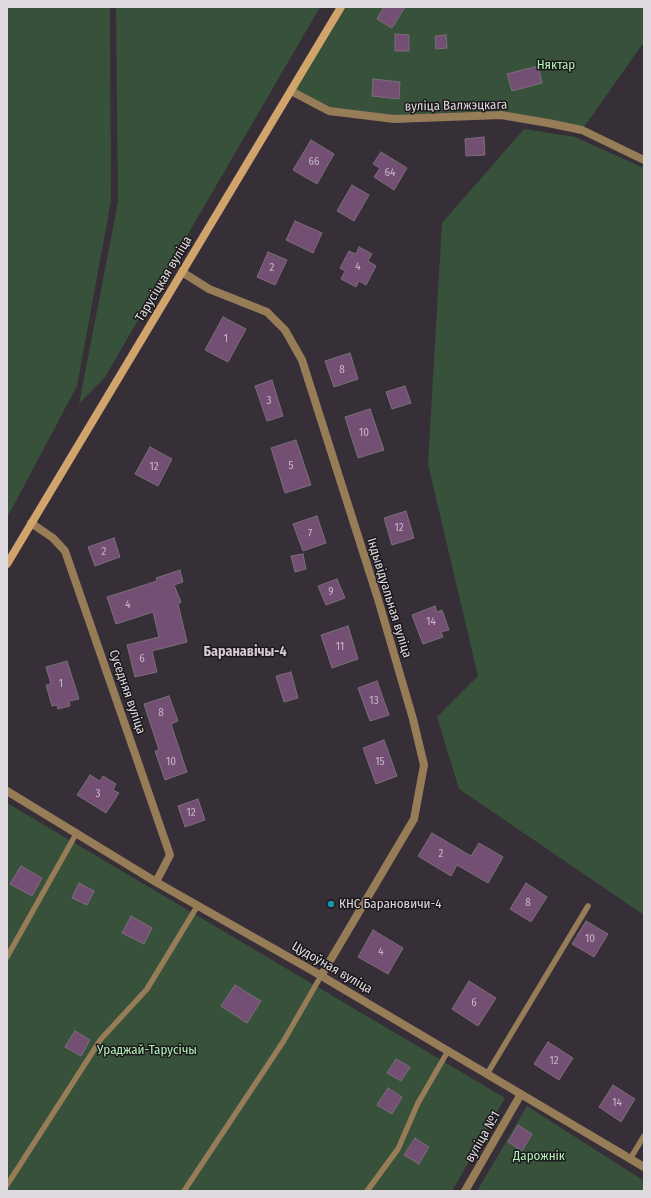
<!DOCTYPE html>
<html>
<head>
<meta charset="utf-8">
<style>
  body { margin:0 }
  #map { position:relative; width:651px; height:1198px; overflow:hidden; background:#372f37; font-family:"Fira Sans Condensed",sans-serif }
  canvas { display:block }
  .frame { position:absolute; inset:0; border:8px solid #dfdadf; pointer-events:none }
</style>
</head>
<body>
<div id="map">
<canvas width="651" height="1198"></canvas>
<div class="frame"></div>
</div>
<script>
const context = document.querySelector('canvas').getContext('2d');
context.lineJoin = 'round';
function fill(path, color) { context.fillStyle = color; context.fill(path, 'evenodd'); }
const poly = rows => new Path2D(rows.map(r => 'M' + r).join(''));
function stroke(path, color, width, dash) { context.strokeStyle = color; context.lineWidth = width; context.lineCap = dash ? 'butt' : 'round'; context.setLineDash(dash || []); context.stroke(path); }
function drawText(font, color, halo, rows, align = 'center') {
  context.font = font + ' "Fira Sans Condensed",sans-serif'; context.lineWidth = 3; context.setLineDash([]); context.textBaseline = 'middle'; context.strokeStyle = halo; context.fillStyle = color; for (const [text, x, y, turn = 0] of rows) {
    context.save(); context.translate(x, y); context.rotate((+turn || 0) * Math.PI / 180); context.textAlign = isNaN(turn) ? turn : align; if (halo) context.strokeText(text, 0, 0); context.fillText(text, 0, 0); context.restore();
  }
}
fill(poly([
  [7,7,110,7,111,201,77,386,7,518],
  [116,7,320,7,105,377,79,404,118,202],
  [341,7,644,7,644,42,582,130,501,115,394,119,329,111,291,91],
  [524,129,575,137,644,168,644,915,459,789,437,717,478,676,428,464,442,223],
  [7,803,505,1098,452,1191,7,1191],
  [527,1106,644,1181,644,1191,477,1191]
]), '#38513a');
const building = poly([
  [384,7,405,7,392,28,377,19,384,7],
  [395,34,409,35,409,51,395,51,395,34],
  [446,35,447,48,436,49,435,36,446,35],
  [538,66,542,83,512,91,507,74,538,66],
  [373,79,400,82,399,99,372,96,373,79],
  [484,137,485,155,466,156,465,139,484,137],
  [311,140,334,154,317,184,293,170,311,140],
  [381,152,407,168,394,190,374,177,380,168,373,164,381,152],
  [352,185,369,195,354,221,337,211,352,185],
  [295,221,322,233,313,253,286,240,295,221],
  [359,247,372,254,368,261,376,266,366,285,359,281,356,287,341,279,345,271,340,268,349,251,356,254,359,247],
  [268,252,287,260,275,285,257,277,268,252],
  [223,317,246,329,228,362,205,350,223,317],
  [350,353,358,379,334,387,325,361,350,353],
  [272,380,283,416,267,421,255,386,272,380],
  [405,386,411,403,392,409,386,392,405,386],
  [370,409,384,450,358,458,345,417,370,409],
  [296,440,311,485,285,493,271,448,296,440],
  [150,447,172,459,158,486,135,474,150,447],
  [406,511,414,538,392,545,384,518,406,511],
  [317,516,326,543,303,551,293,524,317,516],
  [114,538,120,557,95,566,88,547,114,538],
  [303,554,306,569,295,572,291,556,303,554],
  [180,570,183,582,174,585,181,602,178,604,187,642,152,651,157,672,135,677,127,645,159,637,153,612,116,624,107,597,157,581,156,578,180,570],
  [337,579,345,598,326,605,318,586,337,579],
  [435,606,437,612,442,610,449,630,441,632,443,637,423,644,412,615,435,606],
  [348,626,358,659,332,668,321,635,348,626],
  [67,661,79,699,69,701,70,706,58,709,57,705,52,706,46,685,51,684,46,667,67,661],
  [291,672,298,698,284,702,276,676,291,672],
  [377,681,389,715,370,721,358,688,377,681],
  [169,696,178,721,171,724,187,772,165,780,155,751,159,750,144,704,169,696],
  [384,740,397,776,376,784,363,748,384,740],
  [90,775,100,781,103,776,116,784,113,790,119,793,106,813,77,795,90,775],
  [198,799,205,820,185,827,178,806,198,799],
  [432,833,471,856,479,843,503,857,488,883,457,865,451,876,418,856,432,833],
  [21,866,42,878,32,896,10,884,21,866],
  [79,883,94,891,87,905,72,898,79,883],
  [526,883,547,897,531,922,510,909,526,883],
  [131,916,152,928,144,944,122,933,131,916],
  [586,921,608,934,594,957,572,944,586,921],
  [373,930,403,948,388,974,358,957,373,930],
  [469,981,496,998,478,1026,452,1009,469,981],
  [235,985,261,1001,247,1023,221,1006,235,985],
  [75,1031,90,1040,81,1056,65,1047,75,1031],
  [548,1042,573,1058,559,1080,534,1064,548,1042],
  [396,1059,410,1067,401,1081,387,1073,396,1059],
  [613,1085,635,1099,621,1122,599,1107,613,1085],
  [388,1088,402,1097,392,1114,377,1105,388,1088],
  [518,1125,532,1134,522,1151,508,1142,518,1125],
  [415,1138,429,1147,419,1164,404,1155,415,1138]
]);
fill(building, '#744f74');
stroke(building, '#796f78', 1);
stroke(poly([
  [7,957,76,834],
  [487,1074,588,906],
  [630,1159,644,1136],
  [7,1185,101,1039,147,989,198,905],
  [184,1191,283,1042,321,976],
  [367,1191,398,1149,418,1103,448,1051]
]), '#977c58', 5.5);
stroke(poly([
  [291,91,329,111,394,119,501,115,548,123,582,130,644,160],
  [182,272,209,289,267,312,285,330,302,360,378,599,413,719,424,765,414,819,321,976],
  [31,523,53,538,65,551,170,855,156,882],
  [7,791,156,882,313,971,644,1167],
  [465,1191,521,1094]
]), '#977c58', 8);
stroke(poly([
  [7,564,341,7]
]), '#d0a46a', 8);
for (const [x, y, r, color] of [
  [331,904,4,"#0f9aa8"]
]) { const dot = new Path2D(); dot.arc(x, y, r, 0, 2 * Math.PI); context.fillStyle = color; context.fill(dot); stroke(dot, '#1c191c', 1.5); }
drawText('11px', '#c4b7c4', null, [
  ["66",314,162],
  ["64",390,173],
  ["4",358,267],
  ["2",272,268],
  ["1",226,339],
  ["8",342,370],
  ["3",269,401],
  ["10",364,433],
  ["5",291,466],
  ["12",154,467],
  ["12",399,528],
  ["7",310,534],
  ["2",104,552],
  ["9",331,592],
  ["4",128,605],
  ["14",431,622],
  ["11",340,647],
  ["6",142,659],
  ["1",61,684],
  ["13",374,701],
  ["8",161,713],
  ["10",171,762],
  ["15",380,762],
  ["3",98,794],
  ["12",191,813],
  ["2",441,854],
  ["8",528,903],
  ["10",590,939],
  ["4",381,952],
  ["6",474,1003],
  ["12",554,1061],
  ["14",617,1103]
]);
drawText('13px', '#b0f1b5', '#1c191c', [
  ["Няктар",556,65],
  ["Ураджай-Тарусічы",147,1050],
  ["Дарожнік",539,1156]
]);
drawText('13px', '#dfdadf', '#1c191c', [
  ["вуліца Валжэцкага",456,106,-1],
  ["Тарусіцкая вуліца",164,279,-59],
  ["Індывідуальная вуліца",389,598,73],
  ["Суседняя вуліца",127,692,71],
  ["Цудоўная вуліца",332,968,30],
  ["вуліца №1",483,1137,-60]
]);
drawText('13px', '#dfdadf', '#1c191c', [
  ["КНС Барановичи-4",339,904]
], 'left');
drawText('bold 14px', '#d4c9d3', '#1c191c', [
  ["Баранавічы-4",245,652]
]);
</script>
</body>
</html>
